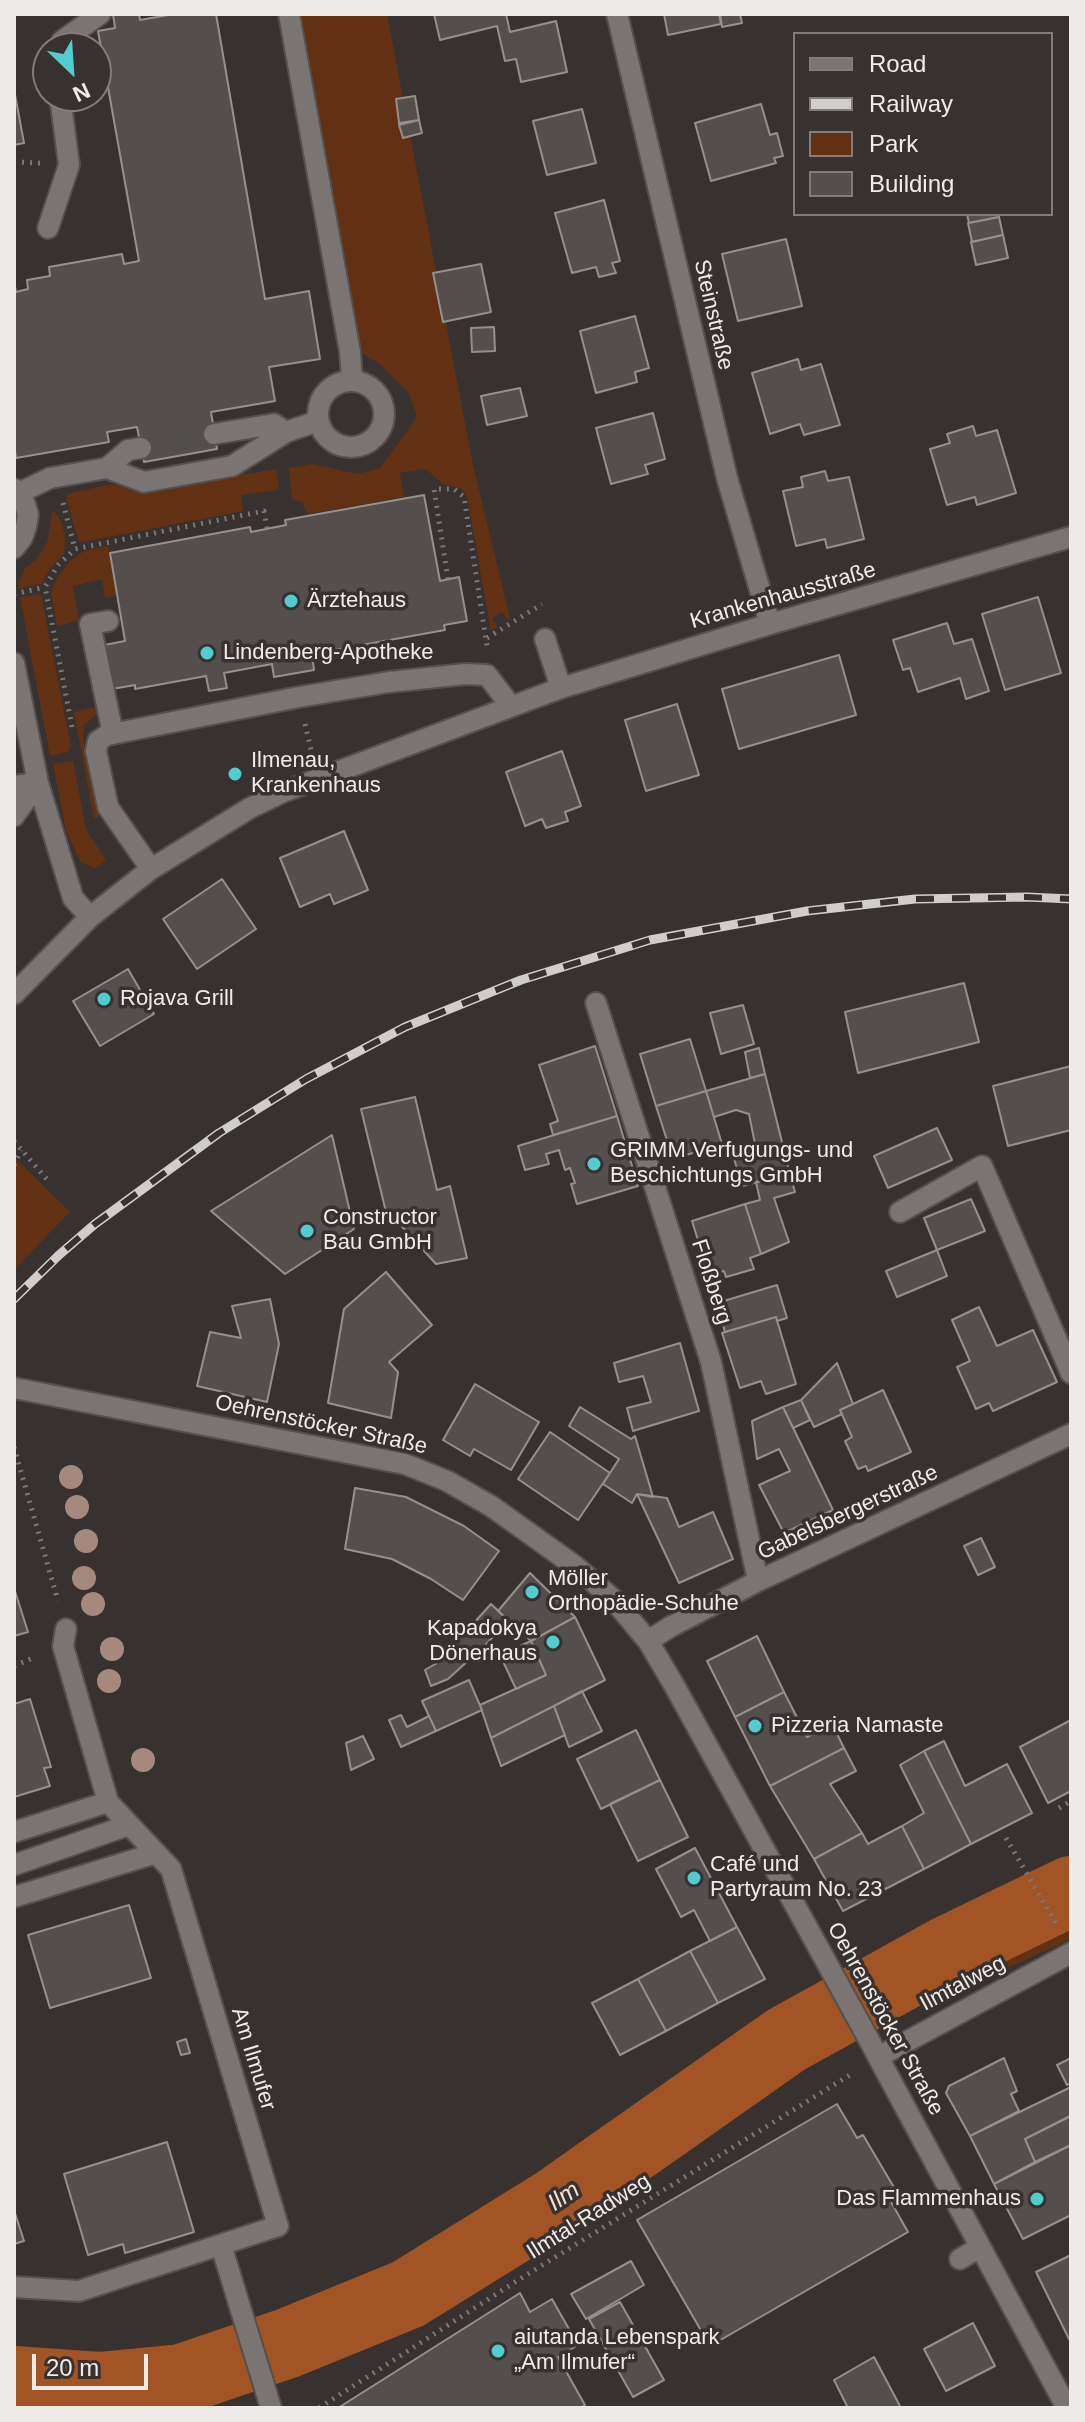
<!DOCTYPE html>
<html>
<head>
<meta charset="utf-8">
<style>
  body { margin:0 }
  #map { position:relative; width:1085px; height:2422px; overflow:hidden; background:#373230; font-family:Arial,sans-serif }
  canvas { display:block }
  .frame { position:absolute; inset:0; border:16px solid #eeebe9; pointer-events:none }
  .legend { position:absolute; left:793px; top:32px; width:260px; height:184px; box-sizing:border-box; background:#373230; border:2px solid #807c7a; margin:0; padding:10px 14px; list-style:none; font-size:24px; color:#eeebe9 }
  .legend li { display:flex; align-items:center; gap:16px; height:40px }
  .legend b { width:40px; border:2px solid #807c7a }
  .north { position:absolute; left:32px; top:32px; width:80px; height:80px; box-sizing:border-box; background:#373230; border:2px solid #807c7a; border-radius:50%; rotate:155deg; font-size:22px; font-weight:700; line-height:32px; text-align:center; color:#eeebe9 }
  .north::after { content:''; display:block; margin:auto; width:28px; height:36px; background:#52ccd0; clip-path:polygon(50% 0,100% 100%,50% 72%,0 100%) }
  .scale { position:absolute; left:32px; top:2354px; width:116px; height:36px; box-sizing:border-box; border:4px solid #eeebe9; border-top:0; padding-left:10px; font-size:24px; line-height:28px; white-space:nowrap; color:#eeebe9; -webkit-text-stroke:6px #373230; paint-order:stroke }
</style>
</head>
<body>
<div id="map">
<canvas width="1085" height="2422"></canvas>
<div class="frame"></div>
<ul class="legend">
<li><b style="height:10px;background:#7a7472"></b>Road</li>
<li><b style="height:10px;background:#d0cdcb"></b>Railway</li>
<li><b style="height:22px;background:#623012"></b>Park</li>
<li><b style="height:22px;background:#544f4c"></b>Building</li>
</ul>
<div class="north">N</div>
<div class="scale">20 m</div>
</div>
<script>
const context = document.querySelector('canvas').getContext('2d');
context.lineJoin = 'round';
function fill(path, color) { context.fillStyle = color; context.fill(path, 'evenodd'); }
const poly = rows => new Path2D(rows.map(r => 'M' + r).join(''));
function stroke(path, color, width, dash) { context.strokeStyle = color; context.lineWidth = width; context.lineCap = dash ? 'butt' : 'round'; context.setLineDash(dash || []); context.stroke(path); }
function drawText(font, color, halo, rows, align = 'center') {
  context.font = font + ' Arial,sans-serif'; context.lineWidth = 7; context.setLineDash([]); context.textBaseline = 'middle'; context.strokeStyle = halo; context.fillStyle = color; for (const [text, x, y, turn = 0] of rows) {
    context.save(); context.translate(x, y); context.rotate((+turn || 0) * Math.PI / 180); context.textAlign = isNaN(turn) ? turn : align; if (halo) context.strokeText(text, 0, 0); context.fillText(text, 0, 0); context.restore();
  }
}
fill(poly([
  [292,14,387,14,473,465,510,618,508,620,502,612,492,618,498,627,491,631,467,497,461,488,443,484,426,469,400,473,404,497,308,514,302,502,292,499,289,468,312,464,358,474,380,468,417,417,409,393,380,364,360,352],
  [276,469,279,490,241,495,243,511,83,542,78,540,66,497,70,493,112,484,125,486,140,492],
  [52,512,55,512,61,521,65,536,64,554,50,569,42,584,19,589,18,583,25,568,36,560,47,543],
  [108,546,117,596,105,598,102,579,73,586,79,621,57,626,51,594,56,579,70,561,84,551],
  [41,594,71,747,68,752,50,756,20,597],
  [96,707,97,714,84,725,83,738,99,816,94,819,74,712],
  [73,761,86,829,106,860,95,869,80,861,66,831,53,764],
  [14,1157,70,1212,14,1270],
  [1071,1866,1071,1939,931,2003,922,1985,896,1997,878,1955]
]), '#623012');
stroke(poly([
  [14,2381,99,2387,182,2379,288,2343,408,2294,553,2204,786,2040,945,1952,1071,1891]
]), '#a25425', 70);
const building = poly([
  [113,14,139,14,140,20,174,14,216,14,265,299,309,291,320,359,269,367,275,401,211,412,217,449,144,462,137,427,107,432,109,442,16,458,14,444,14,281,16,292,28,289,27,280,50,276,49,267,122,254,124,264,139,261,98,31,115,28,113,14],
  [434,14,506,14,510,32,556,21,567,72,521,82,516,59,505,61,497,26,440,40,434,14],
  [664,14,719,14,721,24,668,35,664,14],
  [720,14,740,14,742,23,722,27,720,14],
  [14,89,24,143,14,145,14,89],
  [415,96,419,120,399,123,396,99,415,96],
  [761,104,770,135,777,133,783,156,774,158,776,163,711,181,695,123,761,104],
  [582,109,596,163,547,175,533,121,582,109],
  [419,120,422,133,403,138,399,125,419,120],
  [604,200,620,261,612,263,616,273,599,277,596,267,572,273,555,213,604,200],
  [967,214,999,214,999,217,969,223,967,214],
  [999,217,1003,235,972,242,968,223,999,217],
  [1003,235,1008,258,976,265,971,242,1003,235],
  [786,239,802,306,738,321,722,254,786,239],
  [481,264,491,312,443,322,433,273,481,264],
  [635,316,649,368,635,372,637,382,596,393,580,331,635,316],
  [494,327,495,351,472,352,471,328,494,327],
  [798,359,801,370,821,364,840,425,804,435,800,424,770,434,752,373,798,359],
  [520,388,527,416,487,425,481,396,520,388],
  [653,413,665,459,645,465,648,474,611,484,596,428,653,413],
  [973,426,976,436,997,430,1016,493,977,505,975,497,947,505,930,449,950,443,947,434,973,426],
  [825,471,828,481,849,477,864,539,827,548,825,539,796,546,783,491,803,487,801,477,825,471],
  [424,495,440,581,459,577,467,621,444,625,445,630,312,654,314,670,274,677,272,664,224,673,227,688,209,691,206,676,135,689,135,685,112,689,104,645,125,641,110,553,250,527,251,532,286,525,285,520,424,495],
  [1038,597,1061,673,1005,690,982,614,1038,597],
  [947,623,954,644,972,639,989,691,966,699,960,678,918,692,910,668,903,670,893,640,947,623],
  [839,655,856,715,739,749,722,689,839,655],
  [677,704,699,775,646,791,625,720,677,704],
  [562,751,581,806,565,812,568,821,546,828,542,819,525,826,506,772,562,751],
  [344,831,368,890,334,904,330,894,300,907,280,858,344,831],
  [222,879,256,929,197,969,163,919,222,879],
  [128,969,154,1014,100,1046,73,1001,128,969],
  [964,983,979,1042,858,1073,845,1012,964,983],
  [743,1005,754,1044,721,1054,710,1013,743,1005],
  [690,1039,706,1091,656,1106,640,1054,690,1039],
  [595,1046,617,1116,553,1135,550,1124,558,1121,539,1065,595,1046],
  [759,1048,765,1074,750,1078,745,1052,759,1048],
  [1071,1066,1071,1130,1008,1146,993,1086,1071,1066],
  [765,1074,790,1174,742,1186,733,1155,756,1149,749,1114,736,1110,714,1117,706,1091,765,1074],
  [706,1091,722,1144,673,1159,656,1106,706,1091],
  [415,1097,437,1190,450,1186,467,1258,436,1264,385,1208,361,1109,415,1097],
  [617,1116,638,1186,577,1204,571,1184,575,1183,570,1168,565,1170,559,1150,546,1154,549,1164,525,1170,518,1146,617,1116],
  [937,1128,952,1160,888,1188,874,1156,937,1128],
  [332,1135,354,1229,285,1274,211,1211,332,1135],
  [790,1174,795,1192,774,1198,789,1242,761,1254,745,1204,760,1200,756,1182,790,1174],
  [971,1199,985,1231,937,1250,924,1218,971,1199],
  [745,1204,761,1254,750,1258,754,1269,726,1277,724,1271,709,1275,692,1221,745,1204],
  [937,1250,947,1276,897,1297,886,1271,937,1250],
  [386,1272,432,1325,389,1362,398,1372,391,1418,328,1403,344,1309,386,1272],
  [777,1285,787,1318,777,1321,776,1317,725,1332,717,1303,777,1285],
  [270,1299,279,1344,267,1402,197,1386,210,1332,241,1338,232,1306,270,1299],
  [979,1307,997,1346,1033,1330,1057,1382,993,1411,989,1403,976,1409,957,1367,970,1361,952,1320,979,1307],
  [776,1317,796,1384,766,1394,761,1381,740,1388,722,1333,776,1317],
  [680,1343,699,1411,633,1431,627,1408,651,1402,643,1376,619,1382,614,1363,680,1343],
  [837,1363,853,1404,840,1410,842,1414,814,1427,801,1400,837,1363],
  [475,1384,539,1422,511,1470,474,1449,470,1456,443,1440,475,1384],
  [883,1390,911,1452,868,1471,866,1466,858,1469,845,1441,852,1437,840,1410,883,1390],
  [801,1400,810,1420,793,1428,783,1407,801,1400],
  [580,1407,631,1439,635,1436,653,1497,637,1494,632,1503,603,1484,619,1459,569,1426,580,1407],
  [783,1407,833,1510,784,1533,759,1485,790,1471,779,1449,757,1459,752,1421,783,1407],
  [550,1432,610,1473,578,1520,518,1479,550,1432],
  [355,1488,406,1497,464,1526,499,1551,463,1600,431,1579,392,1559,345,1549,355,1488],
  [637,1494,667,1498,679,1527,713,1512,733,1559,679,1583,637,1494],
  [981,1538,995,1567,978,1575,964,1546,981,1538],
  [530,1573,575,1617,531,1641,498,1611,530,1573],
  [14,1588,28,1632,14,1636,14,1588],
  [491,1604,508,1620,471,1661,454,1645,491,1604],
  [575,1617,605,1680,491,1738,480,1705,546,1675,531,1641,575,1617],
  [757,1636,784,1692,735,1717,707,1661,757,1636],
  [531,1641,546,1675,516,1689,500,1655,531,1641],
  [454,1645,470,1659,448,1679,431,1686,425,1670,437,1663,454,1645],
  [469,1680,482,1710,436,1731,422,1701,469,1680],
  [582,1691,602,1731,569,1747,554,1706,582,1691],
  [784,1692,807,1737,832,1724,844,1748,770,1786,735,1717,784,1692],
  [30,1699,51,1767,44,1768,50,1786,14,1797,14,1704,30,1699],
  [554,1706,565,1735,501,1766,491,1738,554,1706],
  [401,1715,407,1727,429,1716,436,1731,401,1747,389,1720,401,1715],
  [1071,1720,1071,1791,1048,1803,1020,1747,1071,1720],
  [636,1730,660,1780,601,1809,577,1759,636,1730],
  [363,1736,374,1759,351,1770,346,1743,363,1736],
  [944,1741,965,1786,1007,1764,1032,1813,971,1844,924,1751,944,1741],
  [844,1748,856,1771,830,1784,862,1833,814,1859,770,1786,844,1748],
  [924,1751,971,1844,924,1869,902,1826,924,1813,900,1765,924,1751],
  [660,1780,688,1837,638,1861,610,1804,660,1780],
  [902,1826,924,1869,843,1911,814,1859,862,1833,868,1844,902,1826],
  [695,1848,737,1927,710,1941,694,1910,681,1917,656,1869,695,1848],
  [129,1905,151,1978,50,2008,28,1935,129,1905],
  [737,1927,765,1979,718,2003,690,1951,737,1927],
  [690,1951,718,2003,666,2031,638,1979,690,1951],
  [638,1979,666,2031,620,2055,592,2003,638,1979],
  [186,2039,190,2053,181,2055,177,2042,186,2039],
  [1004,2058,1017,2091,1011,2094,1019,2111,970,2136,946,2093,949,2086,1004,2058],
  [1071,2058,1071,2083,1067,2085,1057,2065,1071,2058],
  [1071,2087,1071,2116,1025,2139,1035,2162,994,2184,970,2136,1071,2087],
  [837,2104,857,2138,863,2135,895,2189,886,2193,908,2232,710,2346,637,2220,837,2104],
  [1070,2116,1071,2145,1035,2162,1025,2139,1070,2116],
  [167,2142,194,2232,125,2253,123,2244,88,2255,64,2174,167,2142],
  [1071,2145,1071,2215,1023,2239,994,2184,1071,2145],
  [14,2210,24,2241,14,2244,14,2210],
  [1071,2255,1071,2338,1069,2339,1036,2272,1071,2255],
  [631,2261,644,2285,586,2319,571,2294,631,2261],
  [520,2293,530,2312,552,2299,578,2345,558,2357,585,2405,580,2408,338,2408,520,2293],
  [620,2302,664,2380,633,2397,589,2319,620,2302],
  [973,2323,995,2366,946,2391,924,2349,973,2323],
  [874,2357,901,2408,848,2408,834,2380,874,2357]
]);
fill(building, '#544f4c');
stroke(building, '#96908d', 2);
stroke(poly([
  [141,448,214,434]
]), '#524e4c', 20, [20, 10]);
const minor = poly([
  [289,14,350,352,352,380],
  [617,14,727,478,770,624],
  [62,48,62,41,100,14],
  [48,228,69,165,60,96],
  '318 414a33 33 0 1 1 66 0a33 33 0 1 1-66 0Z',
  [214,434,274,424,286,432],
  [107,468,128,450,141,448],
  [14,489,25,504,28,515,26,527,22,538,14,548],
  [19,493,50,478,107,468,144,482,232,466,286,432,318,421],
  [108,621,90,624,113,734],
  [545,639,561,688],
  [14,663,38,783,73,898,90,917],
  [14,786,38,783],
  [14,816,38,783],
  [151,869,108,807,96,751,98,741,107,735,299,697,389,682,466,674,487,675,511,706],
  [14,994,90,917,151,869,250,808,283,792,561,688,770,624,1071,537],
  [596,1003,711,1362,758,1581],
  [900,1212,982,1166,1071,1373],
  [14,1388,405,1464,447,1481,491,1506,575,1566,613,1599,648,1641,674,1685,862,2027,1067,2408],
  [648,1641,670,1627,758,1581,1071,1434],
  [14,1832,108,1802],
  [14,1865,129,1825],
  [14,1897,156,1853],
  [878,2057,1071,1953],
  [221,2245,271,2408],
  [960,2259,980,2247],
  [14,2287,79,2291,278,2226,171,1869,108,1802,63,1646,66,1629]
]);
stroke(minor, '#54504e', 24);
stroke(poly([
  [14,162,41,163],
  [63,503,75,549],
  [448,579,434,489,454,489,464,497,487,646],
  [14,594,45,587],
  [487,638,542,604],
  [305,724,311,750],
  [72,727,45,587,58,565,75,549,264,511,267,528],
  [14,1141,50,1183],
  [14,1165,21,1150],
  [14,1447,58,1601],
  [14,1666,35,1657],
  [1059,1808,1071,1801],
  [1006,1838,1058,1927],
  [319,2408,515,2282,853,2073]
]), '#7c7876', 5, [2, 6]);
stroke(minor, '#7a7472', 20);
const rail = poly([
  [14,1299,59,1255,95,1224,219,1133,306,1079,405,1027,521,980,650,940,807,911,915,899,1027,897,1071,899]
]);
stroke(rail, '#d0cdcb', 9);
stroke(rail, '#373230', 6, [18]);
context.fillStyle = '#a5897c';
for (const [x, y] of [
  [71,1477],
  [77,1507],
  [86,1541],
  [84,1578],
  [93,1604],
  [112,1649],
  [109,1681],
  [143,1760]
]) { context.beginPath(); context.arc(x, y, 12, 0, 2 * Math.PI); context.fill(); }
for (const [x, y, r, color] of [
  [291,601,8,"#52ccd0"],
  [207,653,8,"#52ccd0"],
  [235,774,8,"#52ccd0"],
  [104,999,8,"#52ccd0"],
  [594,1164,8,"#52ccd0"],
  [307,1231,8,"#52ccd0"],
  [532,1592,8,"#52ccd0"],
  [553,1642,8,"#52ccd0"],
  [755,1726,8,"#52ccd0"],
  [694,1878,8,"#52ccd0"],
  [1037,2199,8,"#52ccd0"],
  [498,2351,8,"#52ccd0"]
]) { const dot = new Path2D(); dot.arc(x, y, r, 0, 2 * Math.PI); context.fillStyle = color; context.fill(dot); stroke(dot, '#373230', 3); }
drawText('22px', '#eeebe9', '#373230', [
  ["Steinstraße",713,315,77],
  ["Krankenhausstraße",783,596,-16],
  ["Floßberg",711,1282,72],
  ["Oehrenstöcker Straße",321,1425,12],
  ["Gabelsbergerstraße",848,1513,-25],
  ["Ilmtalweg",963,1984,-28],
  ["Oehrenstöcker Straße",885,2019,61],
  ["Am Ilmufer",253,2059,73],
  ["Ilmtal-Radweg",589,2217,-32]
]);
drawText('22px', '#eeebe9', '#373230', [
  ["Ärztehaus",307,601],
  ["Lindenberg-Apotheke",223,653],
  ["Ilmenau,",251,761],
  ["Krankenhaus",251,786],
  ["Rojava Grill",120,999],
  ["GRIMM Verfugungs- und",610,1151],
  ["Beschichtungs GmbH",610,1176],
  ["Constructor",323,1218],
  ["Bau GmbH",323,1243],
  ["Möller",548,1579],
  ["Orthopädie-Schuhe",548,1604],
  ["Kapadokya",537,1629,"right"],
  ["Dönerhaus",537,1654,"right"],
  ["Pizzeria Namaste",771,1726],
  ["Café und",710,1865],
  ["Partyraum No. 23",710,1890],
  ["Das Flammenhaus",1021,2199,"right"],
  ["aiutanda Lebenspark",514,2338],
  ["„Am Ilmufer“",514,2363]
], 'left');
drawText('italic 24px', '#f5ded3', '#373230', [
  ["Ilm",564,2197,-34]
]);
</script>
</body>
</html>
